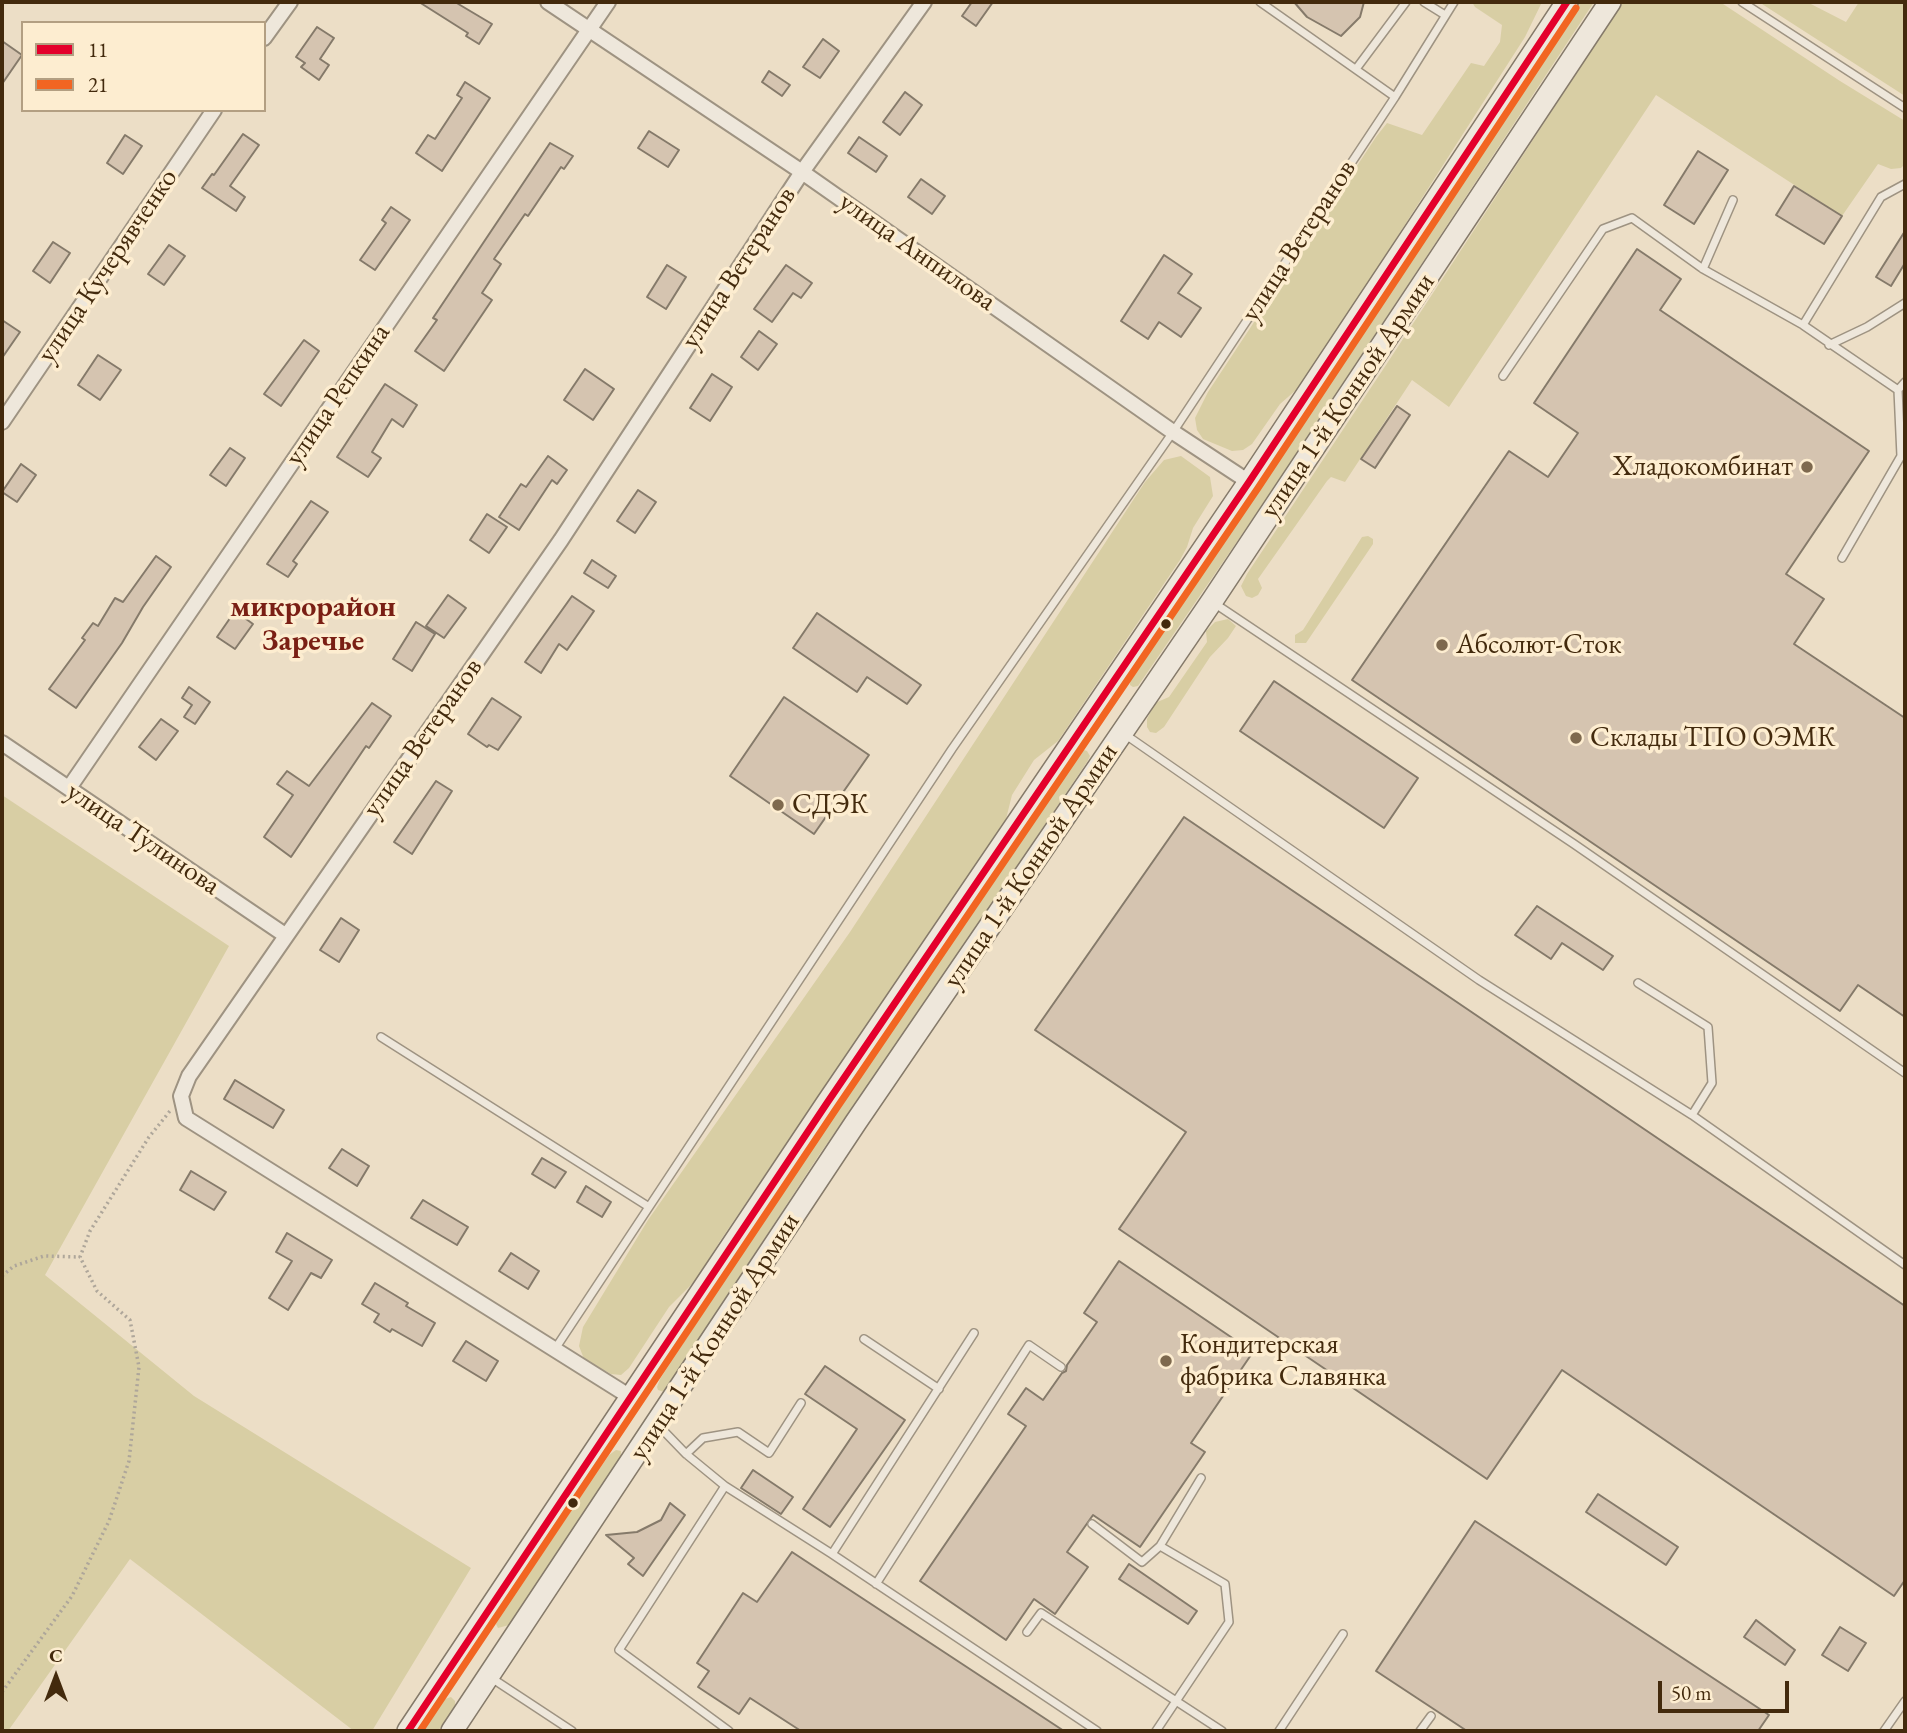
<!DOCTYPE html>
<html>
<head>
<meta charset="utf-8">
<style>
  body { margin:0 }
  #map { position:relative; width:1907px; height:1733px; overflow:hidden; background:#ecdec6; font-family:"EB Garamond",serif }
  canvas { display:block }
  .frame { position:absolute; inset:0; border:4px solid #432a0d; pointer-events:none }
  .legend { position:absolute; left:21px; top:21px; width:245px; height:91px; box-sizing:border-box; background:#fdedd0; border:2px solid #b39f82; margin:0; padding:9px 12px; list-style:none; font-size:21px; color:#432a0d }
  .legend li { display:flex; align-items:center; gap:14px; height:35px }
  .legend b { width:35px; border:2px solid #b39f82 }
  .north { position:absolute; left:21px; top:1642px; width:70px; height:70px; -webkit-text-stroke:5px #fdedd0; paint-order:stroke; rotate:0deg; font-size:19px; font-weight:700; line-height:28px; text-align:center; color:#432a0d }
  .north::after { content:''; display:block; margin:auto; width:24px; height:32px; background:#432a0d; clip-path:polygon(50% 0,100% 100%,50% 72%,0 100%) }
  .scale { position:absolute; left:1658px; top:1681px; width:131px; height:32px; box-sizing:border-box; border:4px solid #432a0d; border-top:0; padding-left:9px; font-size:21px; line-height:24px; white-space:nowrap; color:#432a0d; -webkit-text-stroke:5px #fdedd0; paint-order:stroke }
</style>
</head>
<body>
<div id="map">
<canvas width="1907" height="1733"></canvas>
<div class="frame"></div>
<ul class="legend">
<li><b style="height:9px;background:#e4002b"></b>11</li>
<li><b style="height:9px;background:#f26522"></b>21</li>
</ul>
<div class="north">С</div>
<div class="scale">50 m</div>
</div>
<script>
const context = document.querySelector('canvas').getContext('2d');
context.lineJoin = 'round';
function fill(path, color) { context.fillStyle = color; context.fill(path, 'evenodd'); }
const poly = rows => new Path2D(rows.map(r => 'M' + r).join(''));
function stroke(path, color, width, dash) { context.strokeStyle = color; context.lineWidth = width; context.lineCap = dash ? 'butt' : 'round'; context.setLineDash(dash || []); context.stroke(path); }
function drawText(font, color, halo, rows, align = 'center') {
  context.font = font + ' "EB Garamond",serif'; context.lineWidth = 7; context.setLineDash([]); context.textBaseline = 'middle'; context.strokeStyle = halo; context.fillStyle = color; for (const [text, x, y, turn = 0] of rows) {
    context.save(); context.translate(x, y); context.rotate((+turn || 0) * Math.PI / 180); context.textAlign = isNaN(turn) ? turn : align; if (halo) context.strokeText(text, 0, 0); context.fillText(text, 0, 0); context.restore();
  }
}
fill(poly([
  [1472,2,1542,2,1525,37,1303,384,1280,404,1252,444,1243,450,1232,451,1203,439,1197,430,1195,418,1208,392,1376,137,1387,123,1422,135,1471,63,1484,66,1500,42,1502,25,1475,7],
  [1579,2,1594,2,1284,473,1138,686,1133,687,1130,685,1130,680,1135,673,1215,556],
  [1623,2,1720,2,1840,81,1905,121,1905,164,1901,168,1891,169,1878,164,1842,216,1656,95,1449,407,1412,380,1345,482,1331,477,1327,481,1258,579,1262,588,1258,595,1252,598,1246,596,1241,586,1247,574,1386,365],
  [1765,2,1807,2,1846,22,1859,2,1905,2,1905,96,1762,4],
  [1181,456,1210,477,1213,496,1193,528,1187,547,1180,560,1058,741,1034,760,1012,795,1006,819,999,831,720,1241,696,1280,669,1307,629,1368,621,1375,611,1374,584,1359,579,1346,583,1327,648,1220,850,932,1145,482,1164,460],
  [1368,536,1373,539,1373,544,1306,643,1295,643,1295,635,1303,630,1362,537],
  [1228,619,1236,626,1228,638,1210,657,1164,727,1156,733,1150,732,1147,727,1147,719,1155,703,1169,697,1207,642,1206,631,1215,622],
  [1084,750,1087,751,1090,756,1087,762,908,1028,819,1155,666,1389,664,1392,658,1390,657,1387,660,1379,799,1166,1080,753],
  [2,795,229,946,45,1275,194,1396,471,1568,372,1731,354,1731,130,1559,8,1731,2,1731],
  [616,1450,621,1451,621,1456,618,1462,509,1625,498,1628,496,1624,499,1617,609,1455],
  [451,1697,455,1701,455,1707,438,1731,422,1731,445,1699]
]), '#d8cea4');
const building = poly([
  [419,2,455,2,492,24,479,44,466,36,468,33,419,2],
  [972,2,993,2,976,26,962,16,972,2],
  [1294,2,1364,2,1360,17,1341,36,1307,17,1294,2],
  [317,27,334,38,320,59,329,65,319,80,301,67,305,63,296,57,317,27],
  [823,39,839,51,820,78,803,67,823,39],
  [2,41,22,55,2,84,2,41],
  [769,71,790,85,782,96,762,82,769,71],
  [465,82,490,98,442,171,416,153,428,135,435,139,462,98,457,95,465,82],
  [905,92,922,105,900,135,883,122,905,92],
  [649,131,679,150,668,167,638,148,649,131],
  [243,134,259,145,230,186,245,197,236,211,202,188,212,174,214,175,243,134],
  [125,135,142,146,123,174,107,163,125,135],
  [859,137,887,156,876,172,848,153,859,137],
  [550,143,573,156,564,169,561,167,528,216,525,214,494,259,501,264,482,293,492,300,444,371,415,351,437,320,433,318,550,143],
  [1698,151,1728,170,1694,224,1664,205,1698,151],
  [921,179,945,196,932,214,908,197,921,179],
  [1794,186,1842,216,1824,244,1776,215,1794,186],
  [391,207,410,220,375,270,360,260,386,223,382,220,391,207],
  [1905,231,1905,263,1891,286,1876,277,1905,231],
  [53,242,70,253,50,283,33,271,53,242],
  [169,245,185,256,164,285,148,274,169,245],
  [1637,249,1681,279,1660,310,1869,451,1786,574,1824,599,1794,644,1905,718,1905,1017,1858,985,1840,1011,1352,680,1509,451,1548,477,1578,433,1534,403,1637,249],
  [1164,255,1192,274,1178,293,1201,308,1181,337,1159,322,1148,339,1121,321,1164,255],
  [667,265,686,277,666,309,647,297,667,265],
  [786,265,812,283,801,298,793,293,772,322,754,309,786,265],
  [2,320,20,332,2,358,2,320],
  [759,331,777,344,758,370,741,357,759,331],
  [304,340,319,351,281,406,264,394,304,340],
  [98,355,121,370,100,400,78,385,98,355],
  [585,369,614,389,593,420,564,400,585,369],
  [712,374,732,387,710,421,690,408,712,374],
  [385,384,417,405,403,427,392,419,372,452,381,458,368,477,337,457,385,384],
  [1397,406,1410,415,1375,468,1361,459,1397,406],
  [230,448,245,458,226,486,210,475,230,448],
  [548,456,567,470,557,484,552,480,519,530,499,517,521,484,526,487,548,456],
  [21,464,36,475,17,502,2,492,21,464],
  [638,490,656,502,635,533,617,521,638,490],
  [311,501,328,512,293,561,297,564,288,577,267,564,311,501],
  [487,514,507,527,489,553,470,540,487,514],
  [156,556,171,567,143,607,122,643,76,708,49,689,85,640,82,638,93,623,98,626,115,598,123,602,156,556],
  [592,560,616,576,608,588,584,573,592,560],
  [448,595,466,608,444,638,426,626,448,595],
  [572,596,594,611,567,650,559,644,541,673,525,662,572,596],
  [235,611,253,624,235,649,217,637,235,611],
  [817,613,921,685,907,704,867,677,857,692,793,648,817,613],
  [416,622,435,634,412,671,393,659,416,622],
  [1274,681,1418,778,1384,828,1240,731,1274,681],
  [189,687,210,702,195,724,184,717,192,705,182,698,189,687],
  [784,697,869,755,814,834,730,776,784,697],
  [492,698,521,717,498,750,489,745,487,747,468,734,492,698],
  [372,703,391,716,369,748,366,746,291,857,264,837,293,795,277,784,287,771,309,786,372,703],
  [161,719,178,731,156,760,139,747,161,719],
  [436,781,452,791,412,854,394,842,436,781],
  [1184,817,1905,1306,1905,1580,1894,1596,1562,1370,1487,1479,1119,1229,1186,1132,1035,1030,1184,817],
  [1537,906,1613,956,1603,970,1562,943,1551,959,1515,935,1537,906],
  [341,918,359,930,339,962,320,950,341,918],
  [235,1080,284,1110,273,1128,224,1099,235,1080],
  [342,1149,369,1166,357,1186,329,1168,342,1149],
  [542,1158,566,1172,555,1188,532,1174,542,1158],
  [191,1171,226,1192,214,1210,180,1190,191,1171],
  [586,1186,611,1202,602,1217,577,1202,586,1186],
  [423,1200,468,1227,457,1245,411,1218,423,1200],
  [287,1233,332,1260,321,1278,311,1273,288,1310,269,1298,292,1261,276,1252,287,1233],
  [511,1253,539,1271,528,1289,499,1271,511,1253],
  [1119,1261,1253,1352,1191,1443,1205,1452,1140,1547,1093,1515,1067,1552,1088,1567,1055,1614,1034,1599,1006,1640,920,1581,1026,1426,1008,1414,1026,1388,1043,1400,1062,1373,1066,1371,1067,1365,1097,1322,1084,1313,1119,1261],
  [375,1283,408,1303,406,1306,435,1323,422,1346,392,1329,390,1332,374,1322,379,1314,362,1304,375,1283],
  [466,1341,498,1361,486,1381,453,1361,466,1341],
  [825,1366,905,1420,830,1527,803,1509,857,1429,805,1394,825,1366],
  [753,1470,793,1497,781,1514,741,1488,753,1470],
  [1598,1494,1678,1547,1666,1565,1586,1512,1598,1494],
  [670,1503,685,1515,643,1576,628,1564,634,1558,606,1535,637,1532,661,1520,670,1503],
  [1475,1521,1769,1715,1758,1731,1467,1731,1376,1671,1475,1521],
  [792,1552,1064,1731,801,1731,750,1698,739,1714,698,1687,709,1671,697,1663,743,1593,757,1602,792,1552],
  [1129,1564,1197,1611,1188,1624,1119,1579,1129,1564],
  [1756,1620,1795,1650,1785,1665,1744,1637,1756,1620],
  [1840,1627,1866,1643,1848,1671,1822,1655,1840,1627]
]);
fill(building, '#d5c4b0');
stroke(building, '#857a6a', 2);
const service = poly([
  [1260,2,1395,97],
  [1424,2,1445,15],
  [1742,2,1905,108],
  [1356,69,1406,2],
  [1703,269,1733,200],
  [1803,325,1881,197,1905,184],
  [1829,345,1867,327,1905,303],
  [1503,376,1603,229,1632,218,1703,269,1803,325,1898,390,1901,456,1842,558],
  [1898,390,1905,382],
  [1214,603,1574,844,1905,1073],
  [1123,733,1479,980,1692,1115,1905,1265],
  [1638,983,1708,1027,1712,1083,1692,1115],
  [381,1037,649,1207],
  [864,1339,939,1389],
  [555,1349,952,749,1173,432,1395,97,1454,2],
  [658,1425,686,1454,725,1486,832,1554,1097,1731],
  [686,1454,703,1438,738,1432,769,1453,801,1403],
  [725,1486,619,1650,729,1731],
  [1092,1524,1142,1562,1160,1546,1225,1584,1229,1622,1156,1731],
  [1160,1546,1201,1478],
  [832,1554,974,1333],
  [876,1584,1029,1345,1061,1367],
  [1027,1632,1041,1613,1222,1731],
  [490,1677,572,1731],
  [1279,1731,1343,1634],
  [1420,1731,1431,1716],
  [1884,1731,1905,1701]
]);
const minor = poly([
  [548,2,802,172,1173,432,1249,482],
  [264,38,290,2],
  [2,422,214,110],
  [2,743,285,935],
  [69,788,608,2],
  [632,1398,186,1118,181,1096,189,1076,561,540,802,172,924,2]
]);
const secondary = poly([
  [408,1731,827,1103,1249,482,1567,2],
  [452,1731,856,1122,1212,601,1610,2]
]);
stroke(service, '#9e9382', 10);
stroke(minor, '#9e9382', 18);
stroke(secondary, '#857a6a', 24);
stroke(poly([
  [2,1276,14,1266,44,1256,80,1257],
  [2,1692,72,1596,109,1521,129,1461,139,1367,130,1320,97,1291,80,1257,90,1231,149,1137,170,1111]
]), '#aea69a', 3.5, [2, 3.5]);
stroke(service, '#eee7db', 7);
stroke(minor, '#eee7db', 14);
stroke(secondary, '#eee7db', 21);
stroke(poly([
  [408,1731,827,1103,1249,482,1567,2]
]), '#e4002b', 7);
stroke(poly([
  [420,1731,836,1109,1258,488,1576,8]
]), '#f26522', 7);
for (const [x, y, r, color] of [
  [1807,467,7,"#7e694e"],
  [1166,624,6,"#432a0d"],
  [1442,645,7,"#7e694e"],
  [1576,738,7,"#7e694e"],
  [778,805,7,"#7e694e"],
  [1166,1361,7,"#7e694e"],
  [573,1503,6,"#432a0d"]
]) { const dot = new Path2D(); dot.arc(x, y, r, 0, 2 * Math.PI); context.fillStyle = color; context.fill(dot); stroke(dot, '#fdedd0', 2.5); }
drawText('28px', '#432a0d', '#fdedd0', [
  ["улица Ветеранов",1299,241,-57],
  ["улица Анпилова",917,252,35],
  ["улица Кучерявченко",108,266,-56],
  ["улица Ветеранов",739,268,-57],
  ["улица Репкина",338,395,-56],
  ["улица 1-й Конной Армии",1348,396,-56],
  ["улица Ветеранов",423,738,-55],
  ["улица Тулинова",143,839,34],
  ["улица 1-й Конной Армии",1031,866,-56],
  ["улица 1-й Конной Армии",715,1337,-57]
]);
drawText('28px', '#432a0d', '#fdedd0', [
  ["Хладокомбинат",1793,467,"right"],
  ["Абсолют-Сток",1456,645],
  ["Склады ТПО ОЭМК",1590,738],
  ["СДЭК",792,805],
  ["Кондитерская",1180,1345],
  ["фабрика Славянка",1180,1377]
], 'left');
drawText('bold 30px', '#7a1f14', '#fdedd0', [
  ["микрорайон",313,608],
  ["Заречье",313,642]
]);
</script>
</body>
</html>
